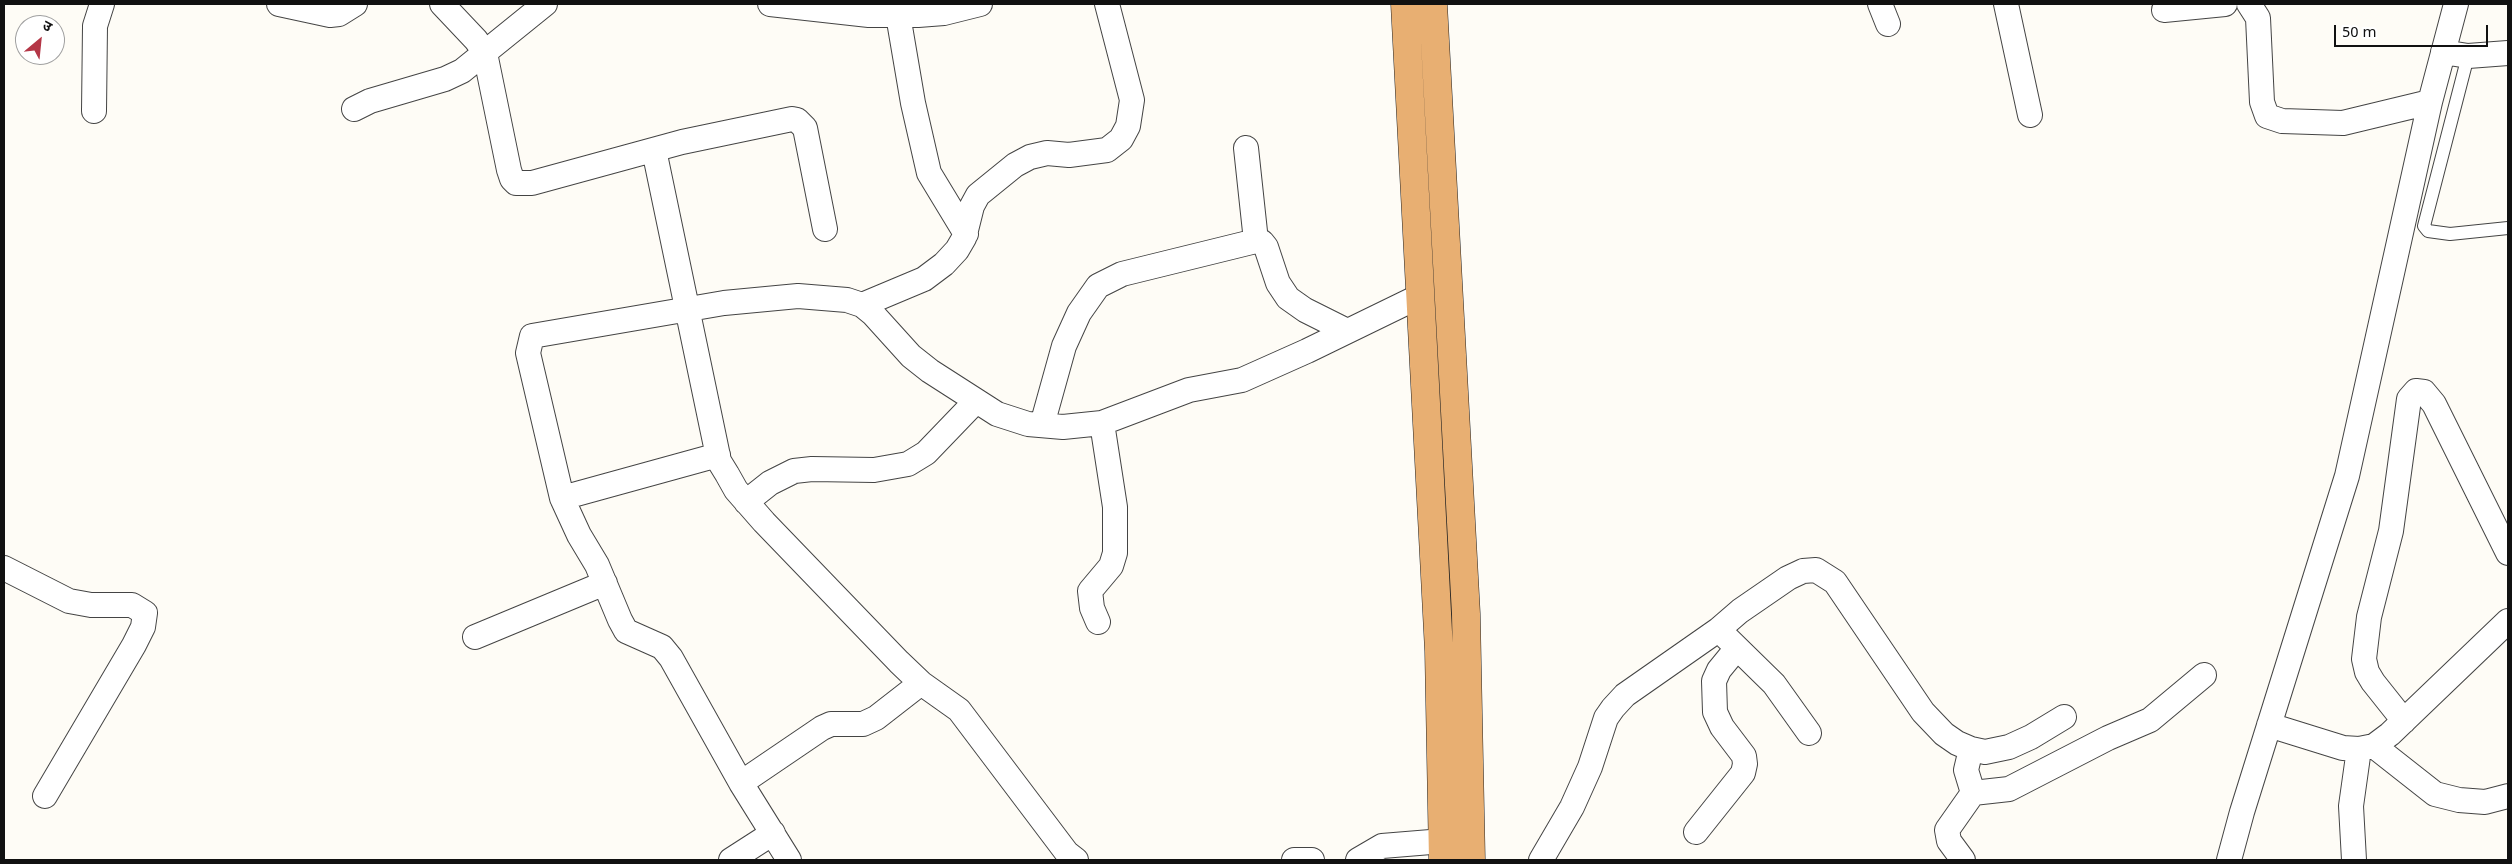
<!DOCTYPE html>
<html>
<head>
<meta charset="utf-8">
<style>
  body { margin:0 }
  #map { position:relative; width:2512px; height:864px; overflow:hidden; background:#fefcf6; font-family:Georgia,"Noto Sans Devanagari",serif }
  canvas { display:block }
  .frame { position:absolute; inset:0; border:5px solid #111; pointer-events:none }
  .north { position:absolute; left:15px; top:15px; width:50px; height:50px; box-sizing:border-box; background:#fff; border:1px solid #a0a0a0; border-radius:50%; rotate:28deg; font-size:14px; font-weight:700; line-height:20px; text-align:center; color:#111 }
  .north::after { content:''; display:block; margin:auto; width:18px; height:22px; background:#b43646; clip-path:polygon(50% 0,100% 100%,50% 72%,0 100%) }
  .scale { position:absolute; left:2334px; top:25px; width:154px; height:22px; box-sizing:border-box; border:2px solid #111; border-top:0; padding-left:6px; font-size:15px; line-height:18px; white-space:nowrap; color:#111; -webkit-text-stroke:4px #fff; paint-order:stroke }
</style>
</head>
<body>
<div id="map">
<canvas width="2512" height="864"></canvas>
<div class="frame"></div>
<div class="north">उ</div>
<div class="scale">50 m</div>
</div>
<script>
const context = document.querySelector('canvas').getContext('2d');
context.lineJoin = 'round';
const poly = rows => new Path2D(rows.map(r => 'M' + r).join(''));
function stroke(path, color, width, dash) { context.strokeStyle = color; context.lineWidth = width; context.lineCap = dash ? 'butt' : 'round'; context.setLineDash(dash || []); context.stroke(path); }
const service = poly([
  [2468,56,2424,226,2428,231,2450,234,2508,228]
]);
const minor = poly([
  [279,4,330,15,339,14,355,4],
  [442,4,476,40,485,53,509,170,512,179,516,183,532,183,682,142,792,119,797,120,805,128,825,229],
  [770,4,869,15,918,15,944,13,980,4],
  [1880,4,1888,24],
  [2006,4,2030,115],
  [2249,4,2258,18,2262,102,2267,116,2282,121,2343,123,2430,102],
  [2164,10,2225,4],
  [898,15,913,103,929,173,966,234],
  [2443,52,2468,56,2508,53],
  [354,109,370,101,445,79,462,71,545,4],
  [94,111,95,26,102,4],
  [1246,148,1256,241],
  [654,150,719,461,727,474,736,490,764,522,899,662,921,683,959,710,1067,853,1076,860],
  [862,305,924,279,944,264,957,250,964,238,972,206,978,195,1015,165,1030,157,1047,153,1069,155,1107,150,1121,139,1128,126,1132,100,1107,4],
  [1042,425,1064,346,1079,313,1098,286,1122,274,1256,241,1262,242,1266,247,1278,283,1288,298,1305,310,1347,331],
  [562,498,718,455],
  [746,502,770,483,794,471,812,469,874,470,908,464,926,453,976,401],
  [4,568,69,601,91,605,132,605,145,613,143,627,134,645,45,796],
  [1098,622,1092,608,1090,591,1111,566,1115,553,1115,507,1102,423],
  [475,637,605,583],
  [1727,638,1774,684,1809,733],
  [2404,721,2373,682,2367,672,2364,659,2369,617,2391,531,2409,399,2416,391,2424,392,2434,404,2508,553],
  [2269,725,2343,748,2359,749,2374,746,2390,734,2508,621],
  [2374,746,2435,794,2459,800,2485,802,2508,796],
  [741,783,822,728,831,724,863,724,876,718,921,683],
  [1973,793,2009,789,2108,738,2150,720,2204,675],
  [1696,832,1743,773,1745,764,1744,756,1722,727,1715,712,1714,681,1719,670,1737,648],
  [731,860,773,833],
  [789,860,741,783,671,658,662,647,626,631,620,620,597,565,579,535,562,498,528,353,532,336,724,303,798,296,847,300,862,305,873,314,911,356,930,371,997,414,1028,424,1063,427,1102,423,1189,390,1242,380,1307,351,1420,296],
  [1294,860,1312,860],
  [1358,860,1382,846,1443,841],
  [1541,860,1572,807,1590,767,1606,718,1613,708,1625,695,1718,630,1740,611,1788,578,1803,571,1816,570,1835,582,1923,712,1944,734,1957,743,1971,749,1985,752,2009,747,2031,737,2064,717],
  [1963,860,1949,841,1947,830,1973,793,1966,770,1971,749],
  [2229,860,2242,812,2347,476,2430,102,2456,4],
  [2354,860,2351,806,2359,749]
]);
const trunk = poly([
  [1405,4,1439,651,1443,860],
  [1433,4,1466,614,1471,860]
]);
stroke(service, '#444', 14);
stroke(minor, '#444', 26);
stroke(trunk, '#222', 29);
stroke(service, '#fff', 12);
stroke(minor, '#fff', 24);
stroke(trunk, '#e8af72', 28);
</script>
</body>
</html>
